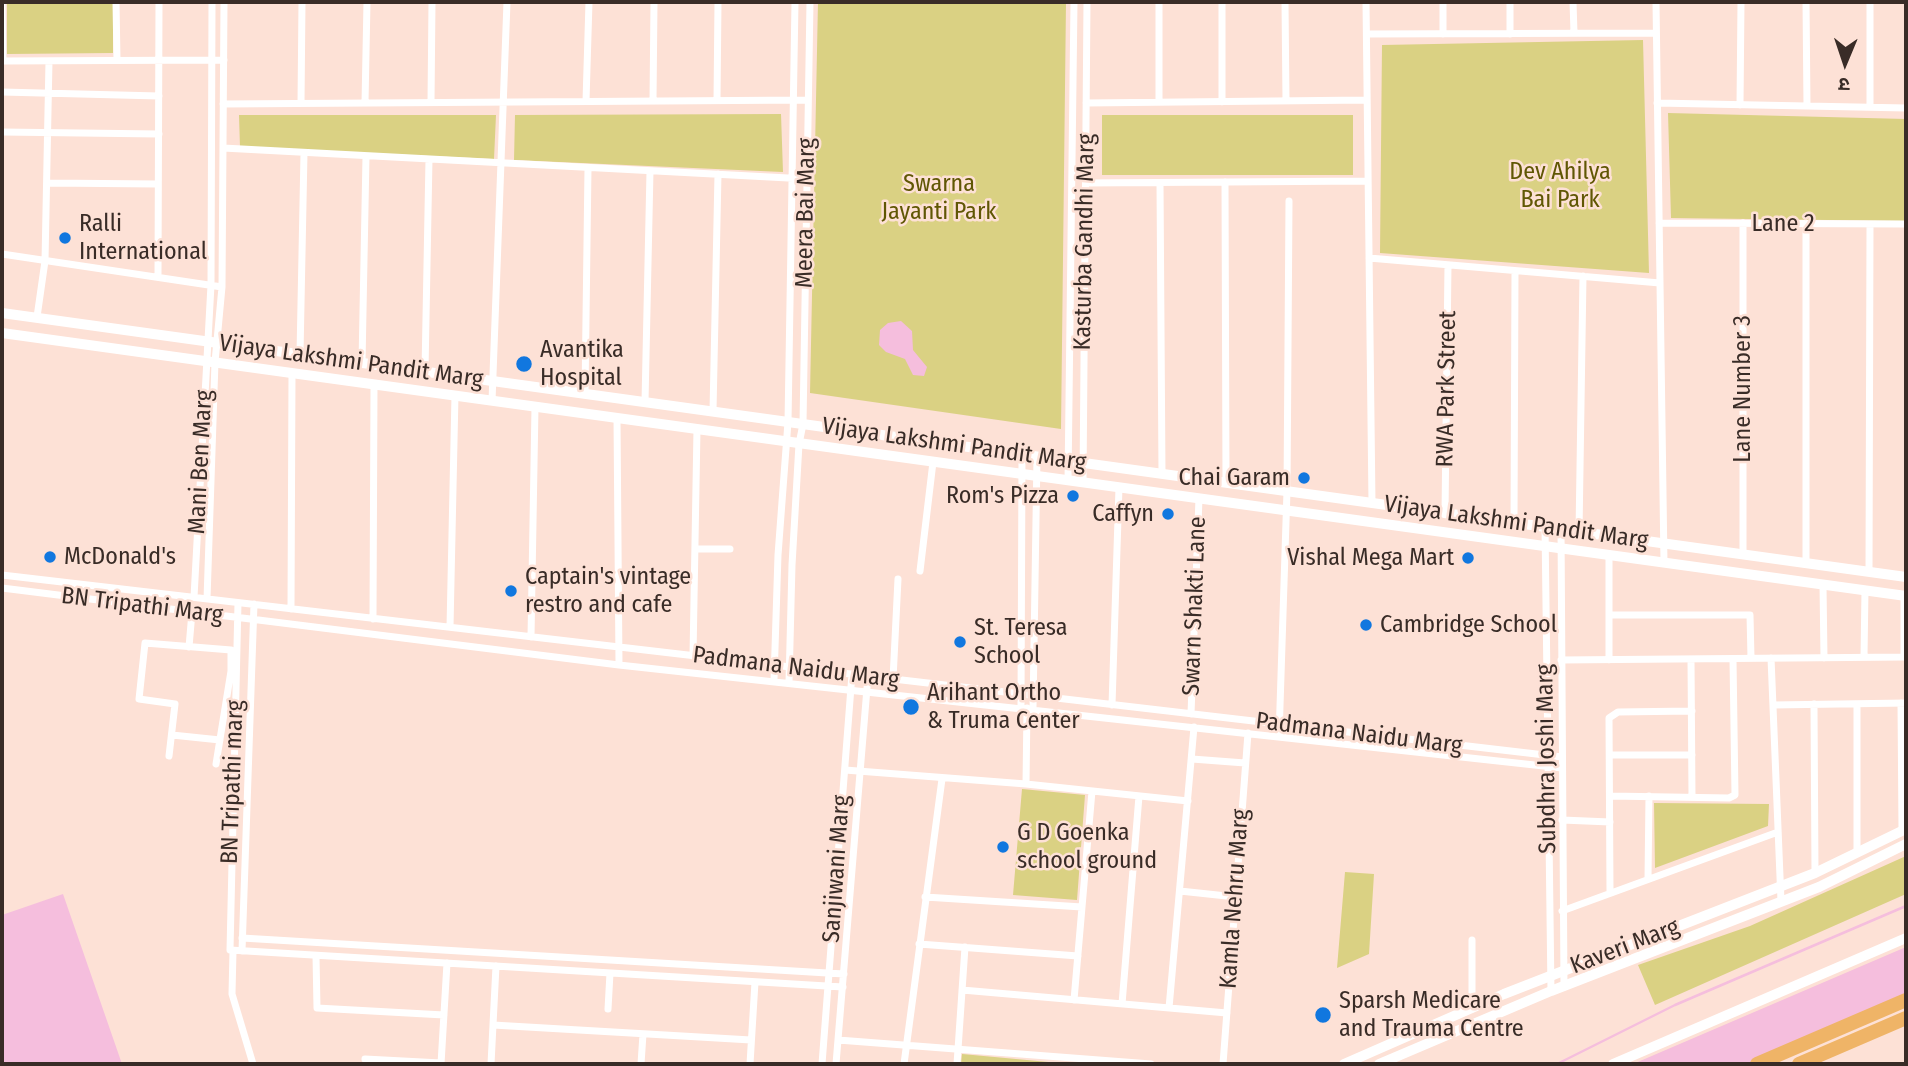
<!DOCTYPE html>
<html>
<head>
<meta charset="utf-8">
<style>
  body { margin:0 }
  #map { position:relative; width:1908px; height:1066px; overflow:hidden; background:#fde1d6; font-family:"Fira Sans Condensed","Noto Sans Devanagari",sans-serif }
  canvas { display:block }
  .frame { position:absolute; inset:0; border:4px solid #392c27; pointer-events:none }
  .north { position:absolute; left:1810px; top:28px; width:70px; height:70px; -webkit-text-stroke:5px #fde1d6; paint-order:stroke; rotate:182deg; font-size:19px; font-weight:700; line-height:28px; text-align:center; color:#392c27 }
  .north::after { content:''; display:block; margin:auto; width:24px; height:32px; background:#392c27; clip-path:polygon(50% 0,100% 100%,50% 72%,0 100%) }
</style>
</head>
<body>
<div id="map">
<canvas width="1908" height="1066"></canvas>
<div class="frame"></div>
<div class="north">उ</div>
</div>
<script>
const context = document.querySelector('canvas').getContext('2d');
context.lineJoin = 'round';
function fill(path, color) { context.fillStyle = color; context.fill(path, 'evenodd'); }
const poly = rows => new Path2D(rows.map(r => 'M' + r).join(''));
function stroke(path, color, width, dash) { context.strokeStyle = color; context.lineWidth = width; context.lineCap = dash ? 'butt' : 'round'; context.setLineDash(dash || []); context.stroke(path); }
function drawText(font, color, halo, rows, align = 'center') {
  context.font = font + ' "Fira Sans Condensed",sans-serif'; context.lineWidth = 5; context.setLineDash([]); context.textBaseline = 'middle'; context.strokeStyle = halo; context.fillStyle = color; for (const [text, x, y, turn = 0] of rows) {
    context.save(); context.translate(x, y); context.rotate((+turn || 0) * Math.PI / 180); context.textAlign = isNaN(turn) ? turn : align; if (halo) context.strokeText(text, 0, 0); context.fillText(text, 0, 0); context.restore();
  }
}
fill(poly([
  [7,2,113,2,113,53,7,54],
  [818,2,1066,2,1061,429,810,393],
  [1643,40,1649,273,1380,253,1382,45],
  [1668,113,1906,119,1906,221,1671,218],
  [781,114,783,172,514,160,515,115],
  [239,115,496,115,494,159,240,147],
  [1102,115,1353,115,1353,175,1102,175],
  [1022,789,1085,795,1077,900,1013,895],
  [1654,803,1769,804,1768,826,1655,868],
  [1906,856,1906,894,1655,1005,1638,965,1750,926],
  [1345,872,1374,874,1369,954,1337,968],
  [962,1054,1070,1064,961,1064]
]), '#dad183');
fill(poly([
  [901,321,912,331,913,350,927,367,924,376,913,375,905,359,886,352,879,345,880,330,888,323],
  [63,894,122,1064,2,1064,2,915],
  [1906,947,1906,1004,1766,1064,1633,1064]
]), '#f5bedd');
stroke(poly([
  [1557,1064,1675,1005,1906,906]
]), '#f5bedd', 2.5);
stroke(poly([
  [2,2,3,61],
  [116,2,117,60],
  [1159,2,1159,102],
  [1285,2,1286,101],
  [1366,2,1372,503],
  [1510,2,1510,34],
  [1573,2,1574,33],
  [1656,2,1664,563],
  [1806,2,1807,106],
  [1870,2,1870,107],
  [1367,34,1656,33],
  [1443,34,1443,2],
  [2,61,224,60],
  [2,92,159,96],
  [717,100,718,2],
  [586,101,589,2],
  [653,101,654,2],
  [431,102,432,2],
  [1222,102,1222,2],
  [301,103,302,2],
  [365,103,367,2],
  [1086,103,1367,100],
  [1657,103,1906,108],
  [223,104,808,100],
  [1740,105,1741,2],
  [2,132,159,134],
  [223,148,807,179],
  [1225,182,1226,483],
  [47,183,158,184],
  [1086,183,1368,181],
  [1160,183,1162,474],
  [1659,223,1906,224],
  [1743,223,1743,554],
  [2,254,222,287],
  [1369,258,1660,283],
  [158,277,159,2],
  [37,317,45,261,49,61],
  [300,354,304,153],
  [362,363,366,156],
  [425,371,429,159],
  [585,394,588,168],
  [492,401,507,2],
  [645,402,650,171],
  [713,411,718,174],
  [617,418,619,665],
  [1068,480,1074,2],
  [1083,482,1087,2],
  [1445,513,1448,265],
  [1514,523,1515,271],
  [1545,527,1551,991],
  [1561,529,1564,987],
  [1579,532,1583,276],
  [695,549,730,549],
  [1609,555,1609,660],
  [1806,563,1806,224],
  [920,571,933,462],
  [1869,572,1870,224],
  [2,575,1562,757],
  [1823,585,1824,658],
  [2,588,619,665,1562,768],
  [1904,596,1904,657],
  [194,597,211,285,212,2],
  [207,599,215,362,222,287,224,2],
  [238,603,230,950,843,987],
  [291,609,292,373],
  [1609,615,1750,615,1751,658],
  [373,619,374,384],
  [450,627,455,395],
  [531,637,535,407],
  [189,647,192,612],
  [693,656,697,429],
  [1864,657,1865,590],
  [1771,658,1781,901],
  [1691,659,1692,797],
  [1561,660,1906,657],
  [893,679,898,579],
  [774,680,778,555,788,422,795,2],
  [789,682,792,565,799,444,803,424,810,2],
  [1901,703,1902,831],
  [1814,704,1815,873],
  [1112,705,1119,487],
  [1773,705,1906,703],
  [1021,708,1022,454],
  [1033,709,1037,456],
  [1191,714,1199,498],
  [172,735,220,740],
  [1279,737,1287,491,1289,201],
  [1610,755,1692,755],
  [169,756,175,704,139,699,145,643,231,650,231,671,216,764],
  [1192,759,1245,763],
  [845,770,1026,784,1188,801],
  [1026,784,1027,708],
  [1610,796,1729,798,1735,795,1733,659],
  [1562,820,1610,822],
  [1857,852,1857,704],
  [1648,879,1649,796],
  [1180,891,1236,897],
  [1610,893,1609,718,1618,712,1692,711],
  [925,897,1082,907],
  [1562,911,1778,832],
  [242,938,844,974],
  [919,944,1078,956],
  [233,951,232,994,253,1064],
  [242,951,254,604],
  [316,956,317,1008,444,1015],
  [962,990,1227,1013],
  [1074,1000,1092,791],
  [1122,1004,1139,796],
  [1169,1008,1194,727],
  [608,1009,610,973],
  [1472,1009,1472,940],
  [493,1025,751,1040],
  [838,1040,1151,1064],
  [365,1059,441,1063],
  [441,1064,447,963],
  [491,1064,496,966],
  [641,1064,643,1034],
  [750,1064,755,982],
  [822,1064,852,674],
  [836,1064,868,676],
  [904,1064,942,779],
  [957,1064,965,947],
  [1223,1064,1248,733]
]), '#fff', 7);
stroke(poly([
  [2,313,1906,577],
  [2,333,1906,596],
  [1344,1064,1504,994,1815,873,1906,829],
  [1379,1064,1551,991,1819,887,1906,844],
  [1613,1064,1906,938]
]), '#fff', 10);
stroke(poly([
  [1757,1064,1906,1000],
  [1799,1064,1906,1018]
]), '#efb467', 14);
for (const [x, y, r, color] of [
  [65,238,7,"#1177df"],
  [524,364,9,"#1177df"],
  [1304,478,7,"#1177df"],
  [1073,496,7,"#1177df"],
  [1168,514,7,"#1177df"],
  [50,557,7,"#1177df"],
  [1468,558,7,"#1177df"],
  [511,591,7,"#1177df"],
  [1366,625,7,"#1177df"],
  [960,642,7,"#1177df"],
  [911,707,9,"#1177df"],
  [1003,847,7,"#1177df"],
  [1323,1015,9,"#1177df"]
]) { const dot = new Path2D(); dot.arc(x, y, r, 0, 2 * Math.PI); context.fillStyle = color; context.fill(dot); stroke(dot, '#fde1d6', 2.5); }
drawText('24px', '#605704', '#fde1d6', [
  ["Dev Ahilya",1560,172],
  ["Bai Park",1560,200],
  ["Swarna",939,184],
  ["Jayanti Park",939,212]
]);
drawText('24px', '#392c27', '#fde1d6', [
  ["Meera Bai Marg",806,213,-89],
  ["Lane 2",1783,224],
  ["Kasturba Gandhi Marg",1085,242,-89],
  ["Vijaya Lakshmi Pandit Marg",351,362,8],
  ["RWA Park Street",1447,389,-89],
  ["Lane Number 3",1743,389,-90],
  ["Vijaya Lakshmi Pandit Marg",954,445,8],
  ["Mani Ben Marg",201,462,-87],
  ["Vijaya Lakshmi Pandit Marg",1516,523,8],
  ["BN Tripathi Marg",142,606,7],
  ["Swarn Shakti Lane",1195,606,-88],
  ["Padmana Naidu Marg",796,668,7],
  ["Padmana Naidu Marg",1359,734,7],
  ["Subdhra Joshi Marg",1547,759,-91],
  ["BN Tripathi marg",233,782,-88],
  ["Sanjiwani Marg",837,869,-86],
  ["Kamla Nehru Marg",1235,899,-86],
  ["Kaveri Marg",1625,947,-21]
]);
drawText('24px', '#392c27', '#fde1d6', [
  ["Ralli",79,224],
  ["International",79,252],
  ["Avantika",540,350],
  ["Hospital",540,378],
  ["Chai Garam",1290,478,"right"],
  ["Rom's Pizza",1059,496,"right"],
  ["Caffyn",1154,514,"right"],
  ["McDonald's",64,557],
  ["Vishal Mega Mart",1454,558,"right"],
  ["Captain's vintage",525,577],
  ["restro and cafe",525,605],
  ["Cambridge School",1380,625],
  ["St. Teresa",974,628],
  ["School",974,656],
  ["Arihant Ortho",927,693],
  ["& Truma Center",927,721],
  ["G D Goenka",1017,833],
  ["school ground",1017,861],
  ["Sparsh Medicare",1339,1001],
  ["and Trauma Centre",1339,1029]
], 'left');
</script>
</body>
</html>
